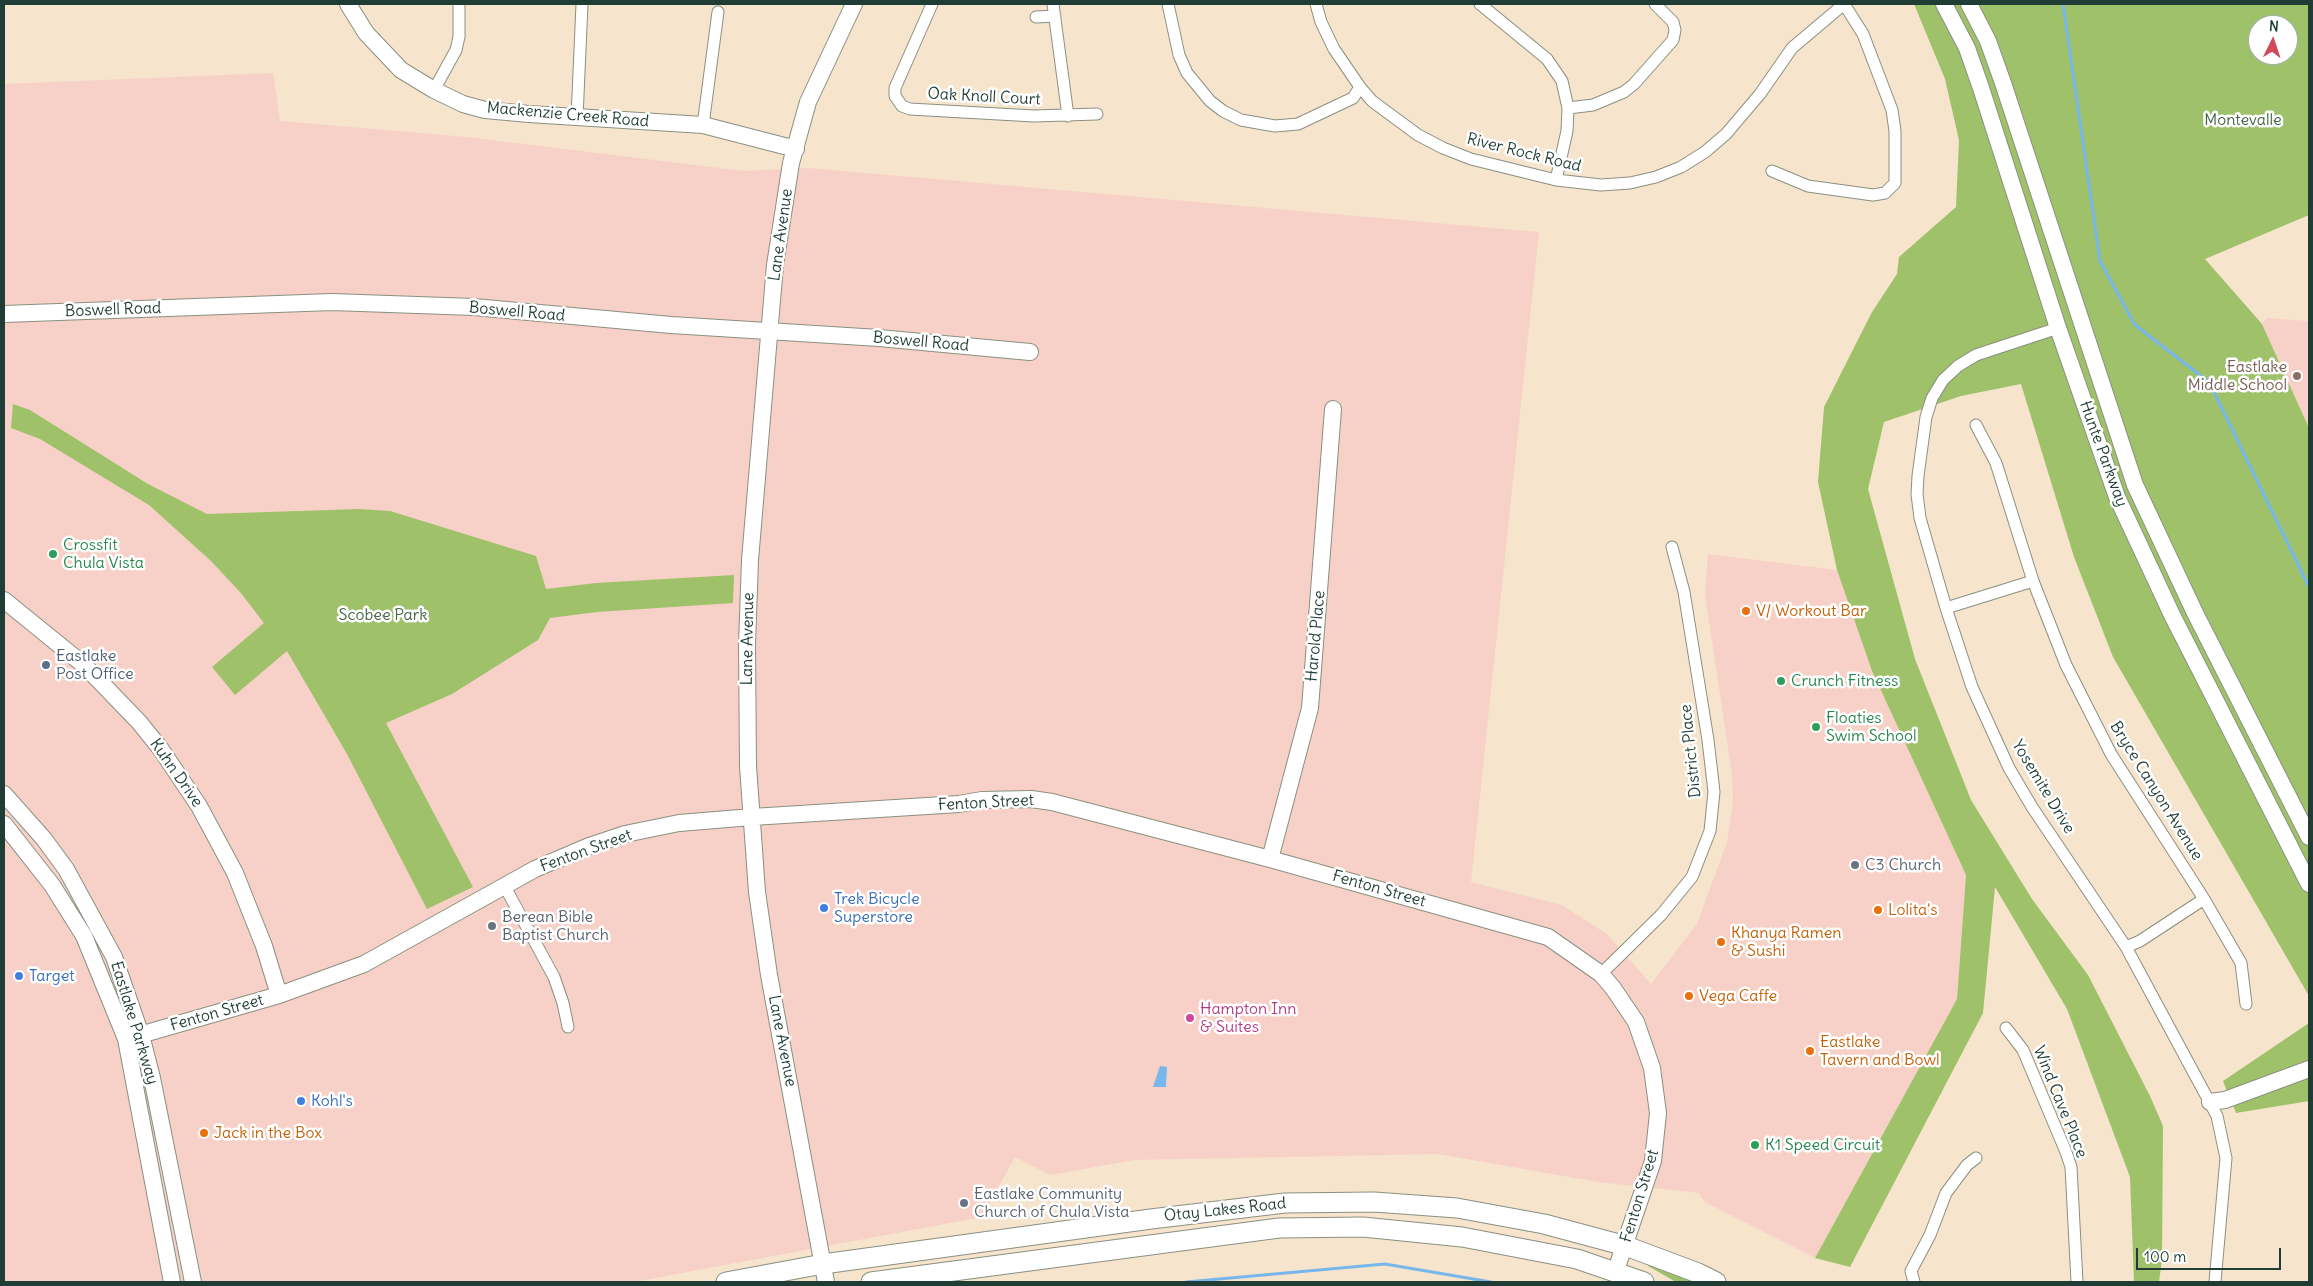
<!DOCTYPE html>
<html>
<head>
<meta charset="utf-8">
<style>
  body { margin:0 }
  #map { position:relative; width:2313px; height:1286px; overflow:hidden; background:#f6e4cd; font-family:Delius,sans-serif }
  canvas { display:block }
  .frame { position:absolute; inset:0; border:5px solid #1f3d34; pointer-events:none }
  .north { position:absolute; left:2248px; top:15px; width:50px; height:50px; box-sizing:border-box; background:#fff; border:1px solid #a5b1ae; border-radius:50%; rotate:4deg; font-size:14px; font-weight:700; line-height:20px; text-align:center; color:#1f3d34 }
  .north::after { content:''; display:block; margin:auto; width:18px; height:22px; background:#d1495b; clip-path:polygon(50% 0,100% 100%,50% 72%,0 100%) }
  .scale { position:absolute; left:2136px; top:1248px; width:145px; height:22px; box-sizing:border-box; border:2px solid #1f3d34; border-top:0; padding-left:6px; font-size:15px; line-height:18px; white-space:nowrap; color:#1f3d34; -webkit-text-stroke:4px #fff; paint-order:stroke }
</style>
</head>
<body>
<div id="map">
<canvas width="2313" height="1286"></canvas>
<div class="frame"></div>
<div class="north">N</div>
<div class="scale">100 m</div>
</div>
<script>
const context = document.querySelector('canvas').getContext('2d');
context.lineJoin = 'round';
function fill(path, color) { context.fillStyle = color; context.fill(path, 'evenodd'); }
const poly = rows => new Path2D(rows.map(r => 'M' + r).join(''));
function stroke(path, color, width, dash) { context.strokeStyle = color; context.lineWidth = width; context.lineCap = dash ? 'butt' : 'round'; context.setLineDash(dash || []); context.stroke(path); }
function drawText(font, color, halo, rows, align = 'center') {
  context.font = font + ' Delius,sans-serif'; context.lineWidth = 5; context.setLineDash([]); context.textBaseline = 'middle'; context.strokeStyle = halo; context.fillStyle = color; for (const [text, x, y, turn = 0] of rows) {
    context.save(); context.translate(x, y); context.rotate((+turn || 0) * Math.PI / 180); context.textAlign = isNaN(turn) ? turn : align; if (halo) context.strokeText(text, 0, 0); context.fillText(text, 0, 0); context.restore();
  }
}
fill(poly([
  [273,73,280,121,467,137,744,171,809,168,1539,232,1471,882,1562,905,1607,934,1651,984,1697,924,1727,842,1733,802,1732,775,1705,594,1708,554,1837,570,1872,671,1966,875,1957,999,1815,1258,1705,1202,1699,1193,1598,1182,1438,1154,1134,1160,1050,1175,1015,1157,982,1217,634,1282,4,1282,4,84],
  [2267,318,2309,321,2309,428,2262,324]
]), '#f7d1c7');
fill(poly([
  [1914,4,2309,4,2309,215,2205,259,2262,324,2309,428,2309,996,2113,657,2074,557,2021,384,1961,396,1884,422,1868,489,1915,659,1971,800,2032,899,2088,975,2150,1096,2163,1126,2162,1259,2159,1282,2134,1282,2130,1177,2067,1009,1995,887,1983,1013,1850,1267,1815,1258,1957,999,1966,875,1872,671,1837,570,1818,482,1824,407,1872,312,1897,274,1899,257,1956,207,1959,140,1945,79],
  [2258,25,2288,25,2288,55,2258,55],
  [13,404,30,410,148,484,207,514,359,509,390,511,536,556,546,589,596,583,734,575,733,603,597,612,550,618,538,640,452,694,386,723,473,887,427,909,347,754,287,651,235,695,212,667,264,623,240,592,211,561,149,505,40,439,11,428],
  [2309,1023,2309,1101,2236,1113,2223,1081],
  [1649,1264,1683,1277,1694,1282,1676,1282,1648,1266]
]), '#9ec16a');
fill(poly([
  [1160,1066,1167,1067,1166,1087,1153,1087]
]), '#78b7ec');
stroke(poly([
  [2063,4,2100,261,2135,325,2209,382,2309,587],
  [1186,1282,1385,1264,1491,1282]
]), '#78b7ec', 3);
const street = poly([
  [932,4,895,88,895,96,902,106,910,109,1034,116,1097,114],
  [1053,4,1068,116],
  [1168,4,1179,55,1187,73,1210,101,1223,111,1241,120,1275,126,1298,124,1353,98,1360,87],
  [1316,4,1321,22,1334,49,1360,87,1372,101,1418,135,1443,148,1471,159,1556,180,1601,185,1630,183,1656,177,1681,167,1705,152,1726,134,1760,94,1792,48,1844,4],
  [1480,4,1547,59,1562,81,1568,108,1567,131,1556,180],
  [1036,17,1055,16],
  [434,90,456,50,459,37,459,4],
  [1568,108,1593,105,1624,92,1634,84,1673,40,1675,30,1673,22,1655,4],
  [577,118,582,4],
  [703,125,718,12],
  [1772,171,1808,186,1873,195,1885,193,1895,183,1895,131,1892,110,1863,34,1844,4],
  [2058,328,1976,355,1958,366,1943,380,1932,398,1926,417,1918,476,1917,494,1920,518,1946,608,1972,687,2009,768,2032,807,2126,947,2217,1116,2226,1158,2215,1282],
  [1976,425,1996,463,2033,581,2066,665,2111,754,2204,899,2241,963,2246,1004],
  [1946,608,2033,581],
  [505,887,554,977,563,1003,568,1027],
  [2126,947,2140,941,2204,899],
  [1601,974,1661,915,1692,877,1710,831,1714,792,1708,740,1684,592,1672,547],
  [2006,1028,2023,1050,2066,1152,2071,1167,2077,1282],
  [1914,1282,1911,1271,1930,1235,1946,1193,1967,1165,1976,1158]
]);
const secondary = poly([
  [348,4,366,33,401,70,434,90,463,104,485,110,529,114,703,125,796,149],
  [1944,4,1967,48,1981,88,2058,328,2117,497,2172,615,2309,884],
  [1969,4,1988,41,2003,83,2135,485,2195,613,2309,837],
  [4,314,332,302,474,307,671,325,879,338,1030,352],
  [4,600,84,665,139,722,160,748,199,806,235,873,264,946,279,995],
  [4,794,44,839,66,869,114,957,141,1035,152,1078,193,1282],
  [4,824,52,885,84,936,126,1039,172,1282],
  [1270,859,1310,708,1333,409],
  [126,1039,279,995,364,964,535,869,589,846,625,834,679,823,752,817,959,804,982,800,1031,799,1052,802,1270,859,1548,937,1601,974,1613,988,1636,1022,1652,1068,1658,1113,1653,1161,1615,1273],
  [2210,1102,2225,1100,2309,1069],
  [826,1282,769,975,757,892,748,766,747,644,750,560,775,265,791,163,808,102,854,4]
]);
const primary = poly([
  [726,1282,823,1264,1151,1219,1285,1203,1374,1202,1457,1208,1544,1224,1626,1246,1698,1273,1716,1282],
  [871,1282,1279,1228,1363,1227,1462,1237,1577,1259,1644,1282]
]);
stroke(street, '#8a9080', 13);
stroke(secondary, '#8a9080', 18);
stroke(primary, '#8a9080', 21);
stroke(street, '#fff', 11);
stroke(secondary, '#fff', 16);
stroke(primary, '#fff', 19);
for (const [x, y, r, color] of [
  [2297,376,5,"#8d6e63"],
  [53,554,5,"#2e9e5b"],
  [1746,611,5,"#e8710a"],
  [46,665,5,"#5c6f8a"],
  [1781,681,5,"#2e9e5b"],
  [1816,727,5,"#2e9e5b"],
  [1855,865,5,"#6b7280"],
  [824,908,5,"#3f7fe0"],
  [1878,910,5,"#e8710a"],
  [492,926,5,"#6b7280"],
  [1721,942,5,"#e8710a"],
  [19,976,5,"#3f7fe0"],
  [1689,996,5,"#e8710a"],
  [1190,1018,5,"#d1479c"],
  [1810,1051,5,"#e8710a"],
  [301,1101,5,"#3f7fe0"],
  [204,1133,5,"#e8710a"],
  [1755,1145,5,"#2e9e5b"],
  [964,1203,5,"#6b7280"]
]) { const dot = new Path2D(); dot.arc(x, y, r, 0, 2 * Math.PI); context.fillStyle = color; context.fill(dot); stroke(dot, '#fff', 2); }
drawText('16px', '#1f3d34', '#fff', [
  ["Oak Knoll Court",984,97,3],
  ["Mackenzie Creek Road",568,115,5],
  ["River Rock Road",1524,153,14],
  ["Lane Avenue",781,235,-82],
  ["Boswell Road",113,310,-2],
  ["Boswell Road",517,312,5],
  ["Boswell Road",921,342,5],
  ["Hunte Parkway",2103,454,70],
  ["Harold Place",1316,636,-85],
  ["Lane Avenue",748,639,-89],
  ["District Place",1691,751,-96],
  ["Kuhn Drive",176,773,55],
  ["Yosemite Drive",2043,787,59],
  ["Bryce Canyon Avenue",2156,791,58],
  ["Fenton Street",986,803,-3],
  ["Fenton Street",586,851,-20],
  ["Fenton Street",1379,889,16],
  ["Fenton Street",217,1013,-16],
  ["Eastlake Parkway",134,1023,73],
  ["Lane Avenue",782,1041,79],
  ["Wind Cave Place",2060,1102,68],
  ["Fenton Street",1640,1196,-73],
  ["Otay Lakes Road",1225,1210,-6]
]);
drawText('16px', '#456544', '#fff', [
  ["Montevalle",2243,120],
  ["Scobee Park",383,615]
]);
drawText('16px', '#785e54', '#fff', [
  ["Eastlake",2287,367],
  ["Middle School",2287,385]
], 'right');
drawText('16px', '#27864d', '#fff', [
  ["Crossfit",63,545],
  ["Chula Vista",63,563],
  ["Crunch Fitness",1791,681],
  ["Floaties",1826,718],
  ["Swim School",1826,736],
  ["K1 Speed Circuit",1765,1145]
], 'left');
drawText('16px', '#c56008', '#fff', [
  ["V/ Workout Bar",1756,611],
  ["Lolita's",1888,910],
  ["Khanya Ramen",1731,933],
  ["& Sushi",1731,951],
  ["Vega Caffe",1699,996],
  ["Eastlake",1820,1042],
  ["Tavern and Bowl",1820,1060],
  ["Jack in the Box",214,1133]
], 'left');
drawText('16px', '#4e5e75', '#fff', [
  ["Eastlake",56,656],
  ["Post Office",56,674]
], 'left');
drawText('16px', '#5b616d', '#fff', [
  ["C3 Church",1865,865],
  ["Berean Bible",502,917],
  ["Baptist Church",502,935],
  ["Eastlake Community",974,1194],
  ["Church of Chula Vista",974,1212]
], 'left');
drawText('16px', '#366cbe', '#fff', [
  ["Trek Bicycle",834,899],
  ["Superstore",834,917],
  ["Target",29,976],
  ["Kohl's",311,1101]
], 'left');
drawText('16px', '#b23c85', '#fff', [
  ["Hampton Inn",1200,1009],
  ["& Suites",1200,1027]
], 'left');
</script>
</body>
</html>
